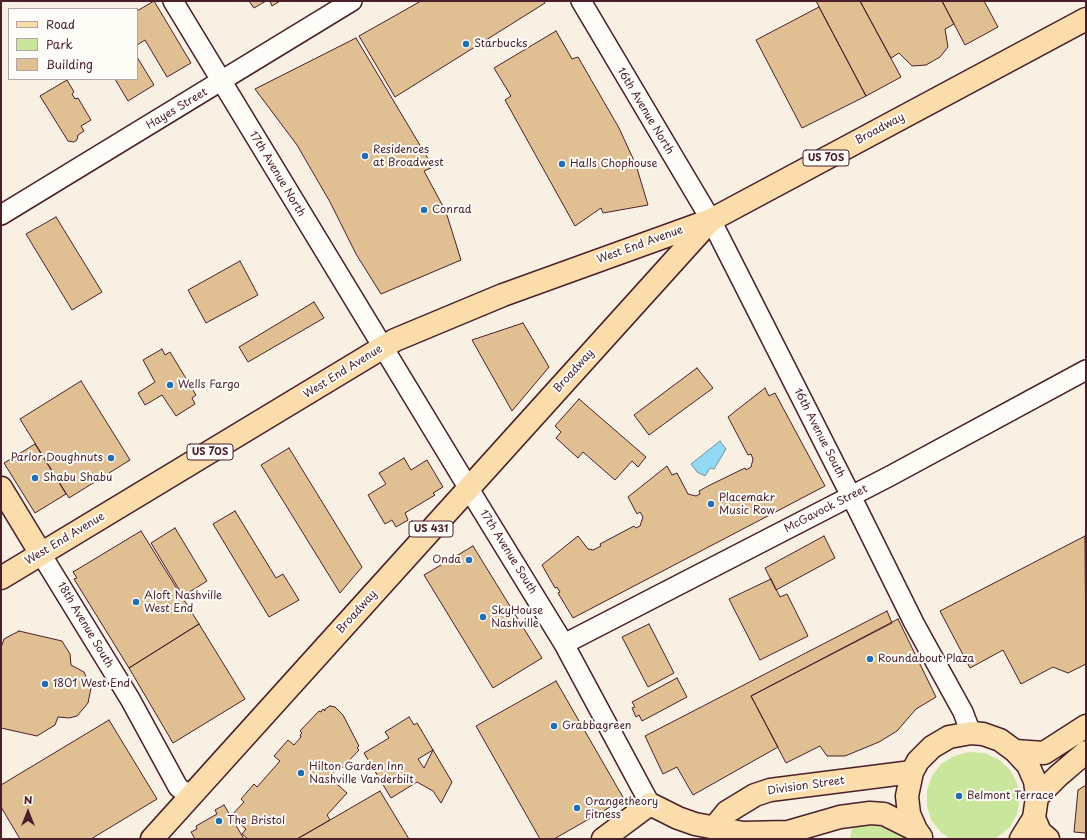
<!DOCTYPE html>
<html>
<head>
<meta charset="utf-8">
<style>
  body { margin:0 }
  #map { position:relative; width:1087px; height:840px; overflow:hidden; background:#f7f0e3; font-family:"Playpen Sans",sans-serif }
  canvas { display:block }
  .frame { position:absolute; inset:0; border:2px solid #4a1f2b; pointer-events:none }
  .legend { position:absolute; left:8px; top:8px; width:130px; height:72px; box-sizing:border-box; background:#fdfcf7; border:1px solid #b5a4a5; margin:0; padding:5px 7px; list-style:none; font-size:12px; color:#4a1f2b }
  .legend li { display:flex; align-items:center; gap:8px; height:20px }
  .legend b { width:20px; border:1px solid #b5a4a5 }
  .north { position:absolute; left:8px; top:792px; width:40px; height:40px; -webkit-text-stroke:3px #fdfcf7; paint-order:stroke; rotate:0deg; font-size:11px; font-weight:700; line-height:16px; text-align:center; color:#4a1f2b }
  .north::after { content:''; display:block; margin:auto; width:14px; height:18px; background:#4a1f2b; clip-path:polygon(50% 0,100% 100%,50% 72%,0 100%) }
</style>
</head>
<body>
<div id="map">
<canvas width="1087" height="840"></canvas>
<div class="frame"></div>
<ul class="legend">
<li><b style="height:5px;background:#fbddab"></b>Road</li>
<li><b style="height:11px;background:#cae59c"></b>Park</li>
<li><b style="height:11px;background:#e0c092"></b>Building</li>
</ul>
<div class="north">N</div>
</div>
<script>
const context = document.querySelector('canvas').getContext('2d');
context.lineJoin = 'round';
function fill(path, color) { context.fillStyle = color; context.fill(path, 'evenodd'); }
const poly = rows => new Path2D(rows.map(r => 'M' + r).join(''));
function stroke(path, color, width, dash) { context.strokeStyle = color; context.lineWidth = width; context.lineCap = dash ? 'butt' : 'round'; context.setLineDash(dash || []); context.stroke(path); }
function drawText(font, color, halo, rows, align = 'center') {
  context.font = font + ' "Playpen Sans",sans-serif'; context.lineWidth = 4; context.setLineDash([]); context.textBaseline = 'middle'; context.strokeStyle = halo; context.fillStyle = color; for (const [text, x, y, turn = 0] of rows) {
    context.save(); context.translate(x, y); context.rotate((+turn || 0) * Math.PI / 180); context.textAlign = isNaN(turn) ? turn : align; if (halo) context.strokeText(text, 0, 0); context.fillText(text, 0, 0); context.restore();
  }
}
fill(poly([
  [969,752,984,753,998,759,1010,770,1017,783,1020,799,1017,814,1010,827,995,839,950,839,941,832,931,820,927,806,927,790,932,776,941,764,954,756],
  [853,820,886,823,917,839,850,839]
]), '#cae59c');
const water = poly([
  [720,441,726,449,714,469,710,468,705,476,697,472,691,464,720,441]
]);
fill(water, '#92d9f4');
stroke(water, '#758fa4', 1);
const building = poly([
  [154,1,191,63,167,77,145,40,137,45,137,11,154,1],
  [249,1,266,1,254,8,249,1],
  [270,1,280,1,272,6,270,1],
  [421,1,544,1,545,3,395,97,359,36,421,1],
  [816,1,860,1,901,77,866,96,816,1],
  [860,1,942,1,954,24,945,29,948,47,940,57,926,65,912,66,899,53,891,58,860,1],
  [942,1,984,1,998,27,965,45,942,1],
  [819,7,866,96,802,128,756,40,819,7],
  [556,31,572,59,578,57,619,128,636,165,648,205,603,213,601,208,575,226,505,100,511,96,494,68,556,31],
  [356,38,433,167,424,171,446,212,461,260,381,294,356,254,330,202,297,145,255,89,356,38],
  [137,57,154,85,128,101,115,79,137,79,137,57],
  [67,80,74,92,72,94,75,99,78,98,91,120,81,126,84,131,78,135,77,140,74,142,68,141,40,96,67,80],
  [56,217,102,292,72,310,26,234,56,217],
  [240,261,258,295,206,323,188,290,240,261],
  [314,302,324,318,248,362,239,347,314,302],
  [523,323,549,367,512,411,472,340,523,323],
  [162,349,165,355,170,352,196,395,192,398,195,404,176,416,162,395,145,405,138,393,155,382,143,360,162,349],
  [697,368,713,388,649,435,634,415,697,368],
  [81,381,130,460,69,498,20,419,81,381],
  [765,388,769,396,775,393,825,486,573,618,558,593,560,592,557,587,555,588,542,565,578,536,588,549,593,550,601,546,600,544,634,526,636,528,640,526,643,517,640,512,637,514,628,497,667,466,672,475,677,473,688,494,696,496,700,494,699,491,710,485,745,468,746,470,751,467,753,459,751,454,748,455,728,417,765,388],
  [579,399,646,457,638,467,632,461,615,480,583,452,578,458,556,438,561,432,555,426,579,399],
  [35,444,66,494,35,513,4,463,35,444],
  [289,448,362,567,340,593,261,465,289,448],
  [404,458,411,470,427,460,443,487,433,493,435,495,405,513,408,520,396,527,392,520,385,524,368,495,386,484,379,473,404,458],
  [235,511,276,578,283,574,299,600,269,617,213,524,235,511],
  [175,528,207,581,183,596,151,543,175,528],
  [141,531,199,624,129,668,74,579,77,578,73,572,141,531],
  [824,536,835,558,776,590,765,568,824,536],
  [1085,536,1086,664,1068,673,1053,667,1021,684,1003,650,970,668,940,611,1085,536],
  [473,546,542,658,493,688,424,575,473,546],
  [771,579,780,597,787,594,808,636,760,660,729,599,771,579],
  [887,611,892,623,751,696,778,747,693,795,677,767,663,774,645,736,887,611],
  [898,619,936,697,916,709,897,731,879,742,845,756,827,756,820,746,786,763,751,696,898,619],
  [199,624,245,699,173,743,129,668,199,624],
  [649,624,674,673,648,687,622,637,649,624],
  [19,631,62,641,70,654,71,665,84,672,91,688,88,703,77,716,69,718,58,717,55,725,37,736,1,728,1,648,4,639,19,631],
  [677,678,687,697,642,721,639,715,636,717,632,708,635,707,632,702,677,678],
  [556,681,624,799,554,839,540,839,476,726,556,681],
  [330,706,335,707,343,715,359,746,357,748,359,750,342,768,340,766,329,777,347,793,327,815,330,820,297,839,248,839,242,834,246,829,231,816,244,802,241,799,254,784,257,787,280,761,274,756,288,740,294,745,301,737,300,735,302,733,300,731,319,711,321,712,323,709,325,711,325,709,330,706],
  [409,717,414,725,417,723,452,782,441,803,433,791,417,782,391,798,364,753,389,738,385,732,409,717],
  [433,750,424,768,418,759,433,750],
  [109,720,157,799,91,839,20,839,1,807,1,785,109,720],
  [1086,785,1086,833,1074,832,1078,790,1086,785],
  [380,791,409,839,297,839,330,820,380,791],
  [224,805,244,839,195,839,191,832,197,829,196,826,217,814,215,810,224,805]
]);
fill(building, '#e0c092');
stroke(building, '#4a1f2b', 1);
const minor = poly([
  [173,1,480,507,564,644,650,804],
  [581,1,711,220,851,496,914,623,963,712,971,733],
  [1,215,352,1],
  [41,554,130,699,178,787,191,797],
  [564,644,890,476,1086,370]
]);
const major = poly([
  [1,488,41,554],
  [1,578,395,340,503,295,708,221],
  [1015,751,1044,753,1086,726],
  [1037,797,1058,776,1086,752],
  [1034,818,1040,832,1048,839],
  [714,828,727,812,755,795,770,790,912,772],
  [921,837,916,830,909,814,907,796,912,772,918,761,932,747,949,737,971,733,983,734,1000,740,1015,751,1028,765,1035,781,1037,797,1034,818,1021,839],
  [152,839,711,220,1086,19],
  [603,839,650,804,678,818,695,824,743,833,788,832,840,817,870,813,884,814,916,830]
]);
stroke(minor, '#4a1f2b', 22);
stroke(major, '#4a1f2b', 25);
stroke(minor, '#fdfcf7', 19);
stroke(major, '#fbddab', 22);
for (const [x, y, r, color] of [
  [466,44,4,"#1f6fb2"],
  [365,156,4,"#1f6fb2"],
  [562,164,4,"#1f6fb2"],
  [424,210,4,"#1f6fb2"],
  [170,385,4,"#1f6fb2"],
  [111,458,4,"#1f6fb2"],
  [35,478,4,"#1f6fb2"],
  [711,504,4,"#1f6fb2"],
  [469,560,4,"#1f6fb2"],
  [136,602,4,"#1f6fb2"],
  [483,617,4,"#1f6fb2"],
  [870,659,4,"#1f6fb2"],
  [45,684,4,"#1f6fb2"],
  [554,726,4,"#1f6fb2"],
  [301,773,4,"#1f6fb2"],
  [959,796,4,"#1f6fb2"],
  [577,808,4,"#1f6fb2"],
  [219,821,4,"#1f6fb2"]
]) { const dot = new Path2D(); dot.arc(x, y, r, 0, 2 * Math.PI); context.fillStyle = color; context.fill(dot); stroke(dot, '#fdfcf7', 1.5); }
for (const [x, y, w] of [
  [826,158,46],
  [210,452,46],
  [431,529,44]
]) { const box = new Path2D(); box.roundRect(x - w / 2, y - 8, w, 16, 3); context.fillStyle = '#fdfcf7'; context.fill(box); stroke(box, '#4a1f2b', 1); }
drawText('bold 10px', '#4a1f2b', null, [
  ["US 70S",826,158],
  ["US 70S",210,452],
  ["US 431",431,529]
]);
drawText('11px', '#4a1f2b', '#fdfcf7', [
  ["Starbucks",474,44],
  ["Residences",373,150],
  ["at Broadwest",373,163],
  ["Halls Chophouse",570,164],
  ["Conrad",432,210],
  ["Wells Fargo",178,385],
  ["Parlor Doughnuts",103,458,"right"],
  ["Shabu Shabu",43,478],
  ["Placemakr",719,498],
  ["Music Row",719,511],
  ["Onda",461,560,"right"],
  ["Aloft Nashville",144,596],
  ["West End",144,609],
  ["SkyHouse",491,611],
  ["Nashville",491,624],
  ["Roundabout Plaza",878,659],
  ["1801 West End",53,684],
  ["Grabbagreen",562,726],
  ["Hilton Garden Inn",309,767],
  ["Nashville Vanderbilt",309,780],
  ["Belmont Terrace",967,796],
  ["Orangetheory",585,802],
  ["Fitness",585,815],
  ["The Bristol",227,821]
], 'left');
drawText('11px', '#4a1f2b', '#fdfcf7', [
  ["Hayes Street",177,109,-31],
  ["16th Avenue North",645,111,59],
  ["Broadway",880,129,-28],
  ["17th Avenue North",277,174,59],
  ["West End Avenue",640,245,-20],
  ["Broadway",574,371,-48],
  ["West End Avenue",343,372,-32],
  ["16th Avenue South",819,433,63],
  ["McGavock Street",826,509,-27],
  ["West End Avenue",65,539,-31],
  ["17th Avenue South",508,552,58],
  ["Broadway",357,612,-48],
  ["18th Avenue South",85,625,59],
  ["Division Street",806,786,-8]
]);
</script>
</body>
</html>
